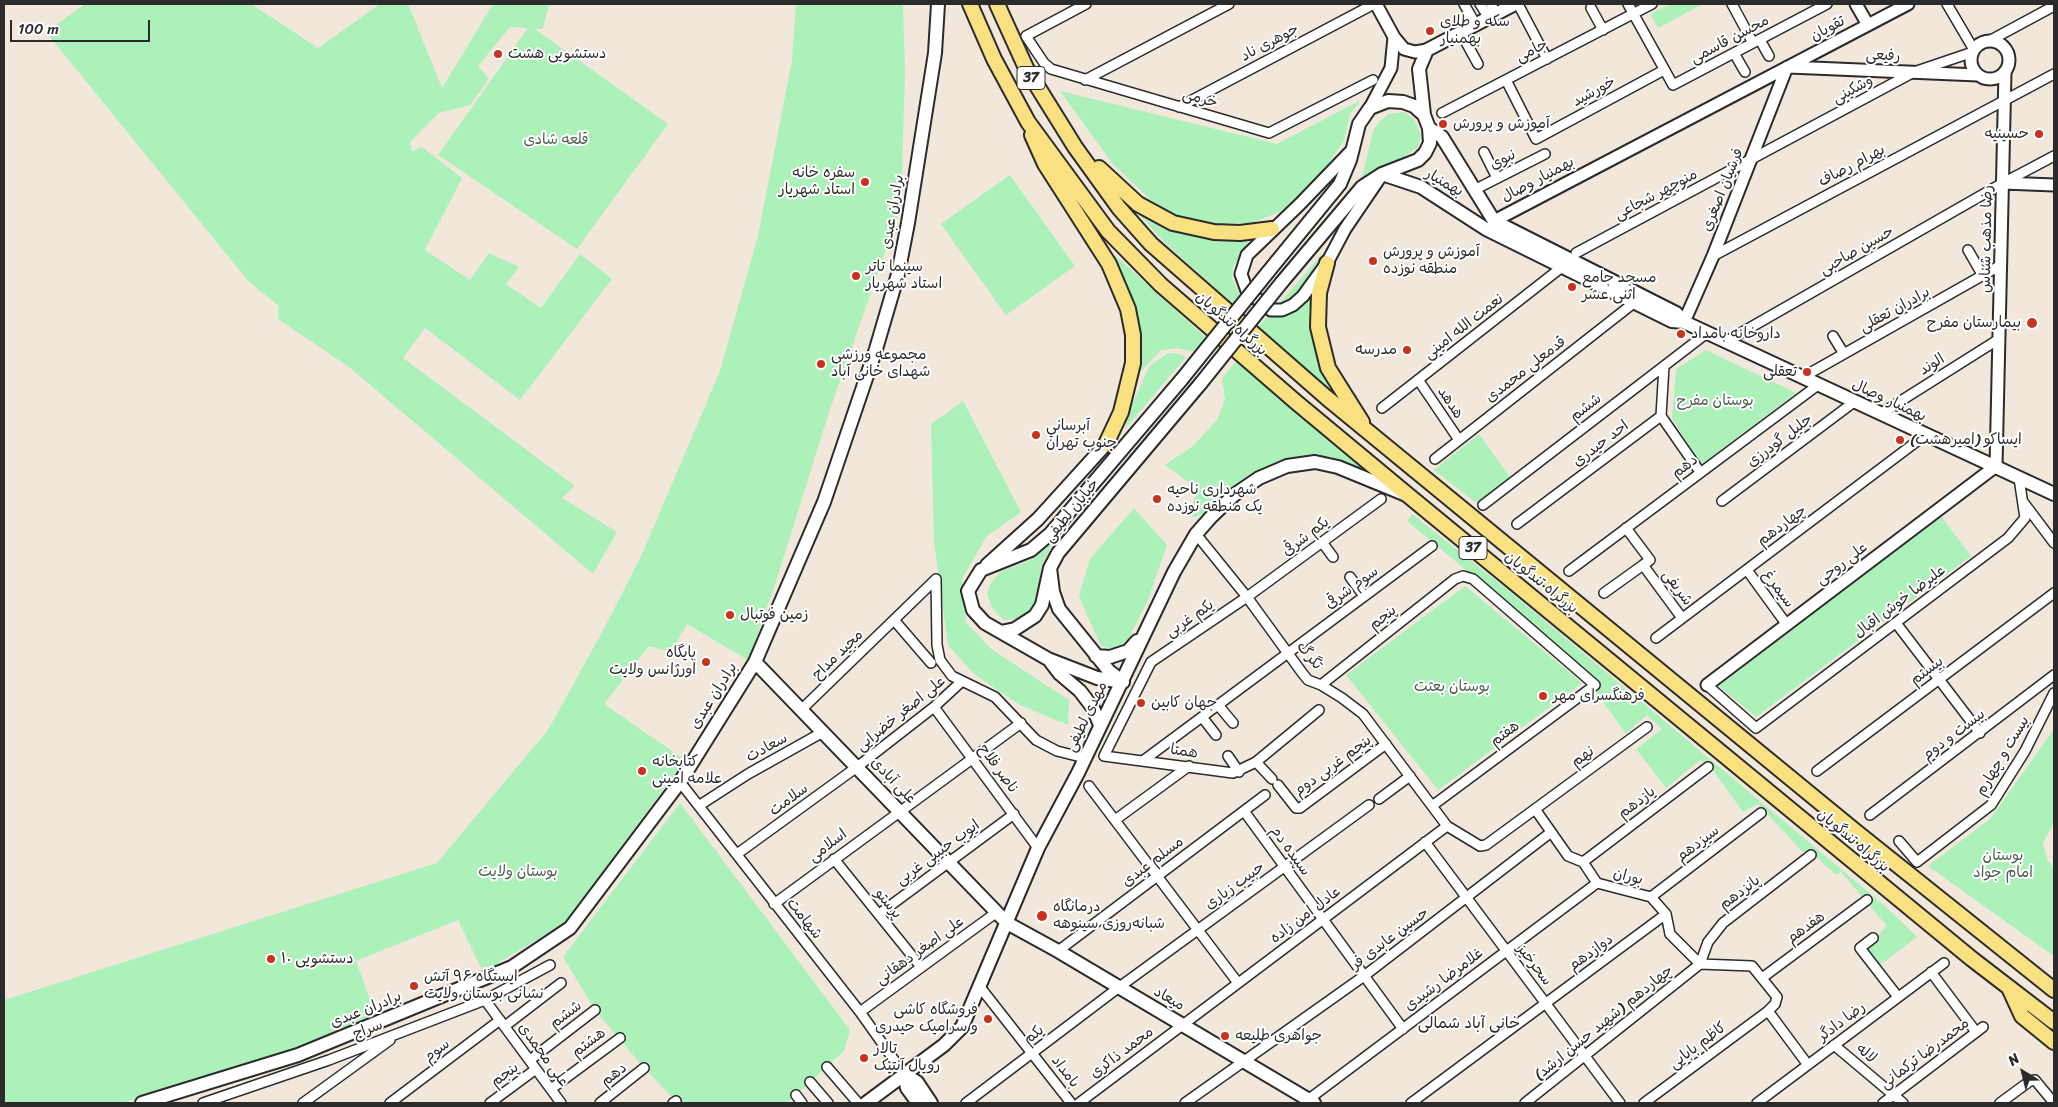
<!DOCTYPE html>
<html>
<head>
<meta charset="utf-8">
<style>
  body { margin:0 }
  #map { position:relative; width:2058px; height:1107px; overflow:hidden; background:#f2e7db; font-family:Sriracha,sans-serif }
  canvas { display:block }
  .frame { position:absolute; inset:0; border:5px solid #2b2b2b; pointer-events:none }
  .north { position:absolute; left:1998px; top:1047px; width:50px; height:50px; -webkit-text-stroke:4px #fff; paint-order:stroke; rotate:324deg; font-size:14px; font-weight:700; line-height:20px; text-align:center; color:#2b2b2b }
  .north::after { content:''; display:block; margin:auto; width:18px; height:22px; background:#2b2b2b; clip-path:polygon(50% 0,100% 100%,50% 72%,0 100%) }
  .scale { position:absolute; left:10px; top:20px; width:140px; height:22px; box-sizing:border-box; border:2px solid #2b2b2b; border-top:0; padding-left:6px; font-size:15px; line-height:18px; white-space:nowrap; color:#2b2b2b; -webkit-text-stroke:4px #fff; paint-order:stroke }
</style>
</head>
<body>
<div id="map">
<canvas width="2058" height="1107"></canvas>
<div class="frame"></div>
<div class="north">N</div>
<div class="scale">100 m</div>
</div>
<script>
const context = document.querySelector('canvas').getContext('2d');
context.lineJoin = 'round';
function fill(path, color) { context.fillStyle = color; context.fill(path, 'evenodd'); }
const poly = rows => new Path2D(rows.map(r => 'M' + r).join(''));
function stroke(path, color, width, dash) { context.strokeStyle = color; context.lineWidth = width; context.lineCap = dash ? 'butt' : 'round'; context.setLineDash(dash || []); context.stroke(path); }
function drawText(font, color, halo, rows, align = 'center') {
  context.font = font + ' Sriracha,"Playpen Sans Arabic",sans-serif'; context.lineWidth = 4; context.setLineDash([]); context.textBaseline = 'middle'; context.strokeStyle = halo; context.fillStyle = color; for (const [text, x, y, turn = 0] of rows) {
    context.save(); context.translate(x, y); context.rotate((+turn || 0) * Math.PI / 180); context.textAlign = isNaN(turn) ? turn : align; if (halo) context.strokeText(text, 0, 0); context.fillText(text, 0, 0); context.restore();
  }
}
fill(poly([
  [85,4,251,4,318,48,380,4,408,4,442,88,493,4,549,4,543,29,535,29,668,124,577,249,438,155,528,28,510,27,478,66,489,79,470,105,439,113,410,142,412,151,422,147,462,178,425,250,470,280,489,253,519,267,506,284,541,308,580,254,612,279,520,400,425,328,403,358,575,486,562,498,617,532,593,574,349,367,278,319,279,306,249,282,46,32],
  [796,4,903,4,905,72,901,207,830,409,774,588,748,660,687,624,671,652,649,646,604,704,685,760,565,923,483,972,458,920,356,961,376,1016,295,1050,122,1103,4,1103,4,1000,437,863,548,730,606,625,643,552,720,371,758,236,792,60],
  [1670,4,1703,4,1658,28,1650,14],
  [1060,91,1277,144,1361,100,1350,114,1344,141,1324,170,1298,197,1281,211,1252,223,1213,224,1180,218,1152,201,1112,163],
  [1404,112,1414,119,1421,135,1418,147,1395,163,1377,170,1355,186,1363,174,1373,132,1379,122,1389,114],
  [1010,175,1075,266,1006,315,941,224],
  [1140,215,1169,231,1249,240,1233,267,1232,278,1240,296,1234,305,1161,239],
  [1333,242,1306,288,1285,305,1277,306],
  [1115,255,1206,338,1196,352,1177,348,1161,350,1138,374,1138,351,1112,258],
  [1312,296,1309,313,1317,359,1343,403,1257,328,1267,317,1291,313,1304,305],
  [1706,350,1796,393,1701,465,1672,418,1676,369],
  [1176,353,1186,357,1125,429,1129,411,1149,367,1166,354],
  [1236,361,1365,469,1341,461,1314,456,1276,462,1250,474,1232,488,1204,514,1194,517,1187,514,1199,490,1165,465,1193,446,1217,420,1225,400,1222,378],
  [963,401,1021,512,986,537,962,579,966,622,991,649,1069,700,1068,725,1020,705,974,674,948,645,934,542,931,424],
  [1479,434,1510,477,1479,505,1434,470],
  [1134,508,1167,545,1148,600,1128,640,1115,649,1101,646,1079,596,1090,559],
  [1412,514,1508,590,1885,906,1917,937,1880,965,1867,947,1887,926,1841,872,1836,875,1810,851,1803,852,1758,804,1743,812,1712,769,1700,760,1666,788,1636,749,1662,729,1647,715,1626,734,1595,691,1602,683,1407,521],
  [1941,516,1971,556,1756,717,1719,686],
  [1053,542,1041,567,1038,598,1032,611,1017,619,1004,620,992,608,987,594,991,583,1000,572,1029,561],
  [1465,586,1582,683,1438,790,1346,675],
  [2054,729,2054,822,2043,843,2048,861,2054,867,2054,956,1928,866,1990,819],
  [680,803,850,1030,844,1051,787,1103,678,1103,644,1068,595,1010,563,957]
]), '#acf0ba');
const minor = poly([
  [1086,4,1026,36,1044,63,1051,69,1269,133,1373,80],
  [1464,4,1476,25],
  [1480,4,1489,18],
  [1491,4,1496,14],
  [1518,4,1547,59],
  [1628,4,1673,85,1827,4],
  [1732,4,1753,43],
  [1947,4,1974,50],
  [1591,8,1603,30],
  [1461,33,1478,64],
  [1760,40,1769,56],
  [1989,41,2054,6],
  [1734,53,1745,72],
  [1085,80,1229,4],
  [1506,80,1536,139,1664,70],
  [1179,107,1374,4],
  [1442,113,1652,4],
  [1484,152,1497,178],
  [1474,190,1545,154],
  [1968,250,1983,276],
  [1576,253,1914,72,1973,52],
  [1713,256,2054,74],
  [1833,336,1844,354],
  [1725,342,2003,183,2054,156],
  [1803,377,2001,265],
  [1419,381,1459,440],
  [1382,408,1562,267],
  [1880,414,1999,339],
  [1661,416,1700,472],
  [1435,459,1635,302],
  [1722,501,1854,402],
  [2024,503,2054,543],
  [1483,505,1707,333],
  [1517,524,1661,416,1664,366],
  [1626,528,1650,560,1643,565,1682,618],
  [1196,534,1247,597,1303,674,1308,680,1321,685,1342,698,1363,714,1447,826,1480,846,1486,845,1647,727],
  [1322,542,1333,557],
  [1747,570,1787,625],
  [1569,571,1818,385],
  [1350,577,1364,596],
  [936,579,937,645,940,660,952,676,995,697,1036,740,1057,751,1085,758],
  [1604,593,1643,565],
  [894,620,931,663],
  [1896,623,1980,733],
  [1656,638,1924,436],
  [1321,685,1455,579,1463,576,1473,579,1595,685,1432,806],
  [1707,685,1756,728,2008,538,2025,518,2019,478],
  [1218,705,1233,723],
  [934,707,1038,848],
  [801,710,936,579],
  [1319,710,1256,762,1233,773,1104,756,1151,662,1247,597,1381,499],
  [1202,717,1216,735],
  [1228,756,1239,772],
  [1144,760,1432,546],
  [1256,762,1272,779],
  [1817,771,2054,593],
  [680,782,860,1012,904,1074],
  [1278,785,1296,808,1300,808,1386,744],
  [1089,786,1238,983],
  [1379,799,1410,776],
  [700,805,748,774,823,732],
  [1535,809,1568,856,1583,862,1597,883,1651,897,1666,914,1670,934,1700,964,1752,966,1777,997,1775,1004,1768,1011,1644,1103],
  [1244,811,1403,1029],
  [1870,815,2054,675],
  [1115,820,1189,766],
  [1899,841,1917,862,1991,805,2025,751,2054,693],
  [1425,842,1620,1103],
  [737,854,857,767,934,707,961,682],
  [834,859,921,967],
  [1583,862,1708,767],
  [1651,897,1761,813],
  [774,904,1021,723],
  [879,914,1014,814],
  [1873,938,1860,948,1898,997],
  [1058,951,1265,795],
  [1931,972,1976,1032],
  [1762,978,1867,900],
  [980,987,1071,1103],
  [485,1000,561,1103],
  [1768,1011,1808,1065],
  [860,1012,997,912],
  [505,1026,561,983],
  [1834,1045,1903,1103],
  [530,1060,595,1010],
  [827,1067,858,1103],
  [810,1082,828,1103],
  [551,1089,620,1038],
  [796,1095,802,1103],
  [1305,1102,1597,883],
  [203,1103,329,1060,485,1000,550,965],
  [303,1103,390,1040],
  [390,1103,500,1020],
  [490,1103,536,1069],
  [600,1103,644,1068],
  [673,1103,676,1101],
  [966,1103,1118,988,1369,805],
  [1079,1103,1447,826],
  [1185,1103,1364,976,1550,833],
  [1411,1103,1666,914],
  [1525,1103,1700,964,1708,942,1723,923,1811,855],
  [1757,1103,1944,963],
  [1883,1103,1983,1027],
  [2000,1103,2030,1081,2035,1080,2054,1103]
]);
const tertiary = poly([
  [1376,4,1394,37,1404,49,1415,52,1427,50],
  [1856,4,1868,25],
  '1971 60a19 19 0 1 1 38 0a19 19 0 1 1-38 0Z',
  [1789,67,1978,75],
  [1370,108,1391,68,1394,37],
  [1353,149,1300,204,1247,255,1241,274,1247,291,1271,310,1282,310,1293,305,1303,296,1327,263,1345,229,1381,176],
  [2003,183,2054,185],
  [1494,221,1908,4],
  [1684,322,1713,256,1787,67],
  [1707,685,1996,466,2005,72]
]);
const secondary = poly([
  [1424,115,1419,69,1427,50,1515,4],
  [1429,128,1442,137,1494,221,1676,313,1684,322],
  [1382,174,1421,187,1486,229,1672,321,1684,322,2054,494],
  [1268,272,1340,184,1350,160,1359,124,1370,108,1388,101,1403,102,1414,106,1424,115,1429,128,1430,143,1425,153,1418,160,1382,174,1362,187,1282,282],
  [987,565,1038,519,1106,444],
  [1050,568,1053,592,1059,609,1109,671,1123,682,1097,678,1048,659,985,623,973,610,968,591,981,570,1031,550,1051,533,1182,379],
  [1001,632,1015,629,1035,616,1042,605,1050,568,1058,553,1201,383],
  [1096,656,1110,657,1128,651,1137,641],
  [1050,661,1060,674,1080,691,1093,708,1100,725],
  [755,662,1007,923,1058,951,1314,1103],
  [904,1074,917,1082,931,1103],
  [904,1074,907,1088,918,1103],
  [142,1103,298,1055,512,967,570,928,680,782,755,662,824,502,876,349,898,274,908,223,935,53,938,4],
  [866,1103,944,1045,962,1027,1038,848,1078,773,1174,572,1196,534,1211,517,1234,495,1259,478,1287,466,1315,462,1338,467,1404,494]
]);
const trunk = poly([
  [970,4,994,59,1028,122,1108,231,1161,285,1296,402,1409,496,1972,959,2054,1022],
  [997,4,1026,68,1075,147,1119,208,1151,244,1327,398,1855,831,2054,990],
  [1032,135,1045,164,1109,264,1128,309,1133,335,1133,363,1121,412,1106,444],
  [1099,168,1138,204,1173,223,1214,232,1240,233,1272,229],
  [1327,263,1319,293,1318,327,1328,368,1362,422],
  [2010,990,2022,1016,2054,1042]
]);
stroke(minor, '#2b2b2b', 12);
stroke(tertiary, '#2b2b2b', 15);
stroke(secondary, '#2b2b2b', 16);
stroke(trunk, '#2b2b2b', 18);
stroke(minor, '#fff', 9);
stroke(tertiary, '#fff', 11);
stroke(secondary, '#fff', 12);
stroke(trunk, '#f9e181', 14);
const secondaryBridge = poly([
  [1182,379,1268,272],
  [1201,383,1282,282]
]);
stroke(secondaryBridge, '#2b2b2b', 16, []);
stroke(secondaryBridge, '#fff', 12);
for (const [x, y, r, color] of [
  [1430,31,5,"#c8321e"],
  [498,54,5,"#c8321e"],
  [1443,124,5,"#c8321e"],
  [2039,134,5,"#c8321e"],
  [865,182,5,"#c8321e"],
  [1373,261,5,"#c8321e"],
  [856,276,5,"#c8321e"],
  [1572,287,5,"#c8321e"],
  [2032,323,6,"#c8321e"],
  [1681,334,5,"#c8321e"],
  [1407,350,5,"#c8321e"],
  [821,364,5,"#c8321e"],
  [1807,372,5,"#c8321e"],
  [1036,435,5,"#c8321e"],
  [1900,440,5,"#c8321e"],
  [1157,499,5,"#c8321e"],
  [730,615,5,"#c8321e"],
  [706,662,5,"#c8321e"],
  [1543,696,5,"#c8321e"],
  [1141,703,5,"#c8321e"],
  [642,771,5,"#c8321e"],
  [1042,916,6,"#c8321e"],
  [271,959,5,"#c8321e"],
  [414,986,5,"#c8321e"],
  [988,1019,5,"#c8321e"],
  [1225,1036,5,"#c8321e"],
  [864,1058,5,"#c8321e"]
]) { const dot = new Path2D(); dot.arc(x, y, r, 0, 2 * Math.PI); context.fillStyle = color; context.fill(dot); stroke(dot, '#fff', 2); }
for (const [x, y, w] of [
  [1031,78,28],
  [1473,548,28]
]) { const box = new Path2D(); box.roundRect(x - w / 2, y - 11.5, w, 23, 4); context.fillStyle = '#fff'; context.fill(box); stroke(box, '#2b2b2b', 1); }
drawText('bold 14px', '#2b2b2b', null, [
  ["37",1031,78],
  ["37",1473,548]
]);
drawText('15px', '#2b2b2b', '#fff', [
  ["سکه و طلای",1440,22],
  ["بهمنیار",1440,39],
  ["دستشویی هشت",508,54],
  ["آموزش و پرورش",1453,124],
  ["حسینیه",2029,134,"right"],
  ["سفره خانه",855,173,"right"],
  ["استاد شهریار",855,190,"right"],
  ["آموزش و پرورش",1383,252],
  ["منطقه نوزده",1383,269],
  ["سینما تاتر",866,267],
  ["استاد شهریار",866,284],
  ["مسجد جامع",1582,278],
  ["اثنی عشر",1582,295],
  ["بیمارستان مفرح",2021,323,"right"],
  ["داروخانه بامداد",1691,334],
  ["مدرسه",1397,350,"right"],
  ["مجموعه ورزشی",831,355],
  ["شهدای خانی آباد",831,372],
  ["تعقلی",1797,372,"right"],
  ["آبرساني",1046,426],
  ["جنوب تهران",1046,443],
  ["ایساکو (امیرهشت)",1910,440],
  ["شهرداری ناحیه",1167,490],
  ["یک منطقه نوزده",1167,507],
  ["زمین فوتبال",740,615],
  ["پایگاه",696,653,"right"],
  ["اورژانس ولایت",696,670,"right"],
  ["فرهنگسرای مهر",1553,696],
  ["جهان کابین",1151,703],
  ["کتابخانه",652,762],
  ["علامه امینی",652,779],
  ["درمانگاه",1053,907],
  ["شبانه‌روزی سینوهه",1053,924],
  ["دستشویی ۱۰",281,959],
  ["ایستگاه ۹۶ آتش",424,977],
  ["نشانی بوستان ولایت",424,994],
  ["فروشگاه کاشی",978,1010,"right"],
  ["و سرامیک حیدری",978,1027,"right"],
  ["جواهری طلیعه",1235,1036],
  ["تالار",874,1049],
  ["رویال آنتیک",874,1066]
], 'left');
drawText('15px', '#2b2b2b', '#fff', [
  ["تقویان",1828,29,-28],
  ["محسن قاسمی",1730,40,-28],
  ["جوهری ناد",1270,43,-28],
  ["جامی",1532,51,-27],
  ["رفیعی",1883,56,2],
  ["وشکینی",1853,90,-28],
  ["خورشید",1594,92,-29],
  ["خرمی",1200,99,16],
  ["نبوی",1503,160,-27],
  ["بهرام رصاف",1852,166,-28],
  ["بهمنیار وصال",1538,180,-28],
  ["بهمنیار",1444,183,30],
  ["فرشیان اصغری",1723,190,-68],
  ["منوچهر شجاعی",1656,195,-28],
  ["برادران عبدی",893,212,-80],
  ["رضا مذهب شناس",1987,239,-89],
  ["حسین صاحبی",1857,251,-30],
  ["برادران تعقلی",1895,310,-29],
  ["بزرگراه تندگویان",1231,324,41],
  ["نعمت الله امینی",1464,327,-38],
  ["الوند",1932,365,-32],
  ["قدمعلی محمدی",1526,370,-38],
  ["بهمنیار وصال",1889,401,25],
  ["هدهد",1450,403,56],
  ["ششم",1586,408,-38],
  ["جلیل گودرزی",1780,441,-37],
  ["احد حیدری",1601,444,-37],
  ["دهم",1685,467,-37],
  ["خیابان لطیفی",1072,511,-51],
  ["چهاردهم",1782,526,-37],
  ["یکم شرقی",1306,537,-37],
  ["علی روحی",1842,564,-37],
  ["بزرگراه تندگویان",1541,583,39],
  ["سوم شرقی",1352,588,-36],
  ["شریفی",1677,588,53],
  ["سیمرغ",1778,589,54],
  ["علیرضا خوش اقبال",1900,602,-37],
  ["پنجم",1383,618,-38],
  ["یکم غربی",1190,619,-34],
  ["مجید مداح",838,655,-44],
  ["تگرگ",1309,656,50],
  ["بیستم",1927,671,-37],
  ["برادران عبدی",714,696,-58],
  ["علی اصغر خضرایی",901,714,-39],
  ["مهدی لطیفی",1087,717,-64],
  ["هفتم",1505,734,-37],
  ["بیست و دوم",1954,735,-37],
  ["سعادت",767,748,-29],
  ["همتا",1184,752,9],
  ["بیست و چهارم",2003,756,-59],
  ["نهم",1583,757,-36],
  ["پنجم غربی دوم",1333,766,-36],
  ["ناصر فلاح",998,769,54],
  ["علی آبادی",893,781,46],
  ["سلامت",789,800,-36],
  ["یازدهم",1637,803,-37],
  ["بزرگراه تندگویان",1853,841,40],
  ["سیزدهم",1698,844,-37],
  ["اسلامی",828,846,-37],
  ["سپیده دم",1290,851,54],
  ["ایوب حبیبی غربی",938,853,-36],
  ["مسلم عبدی",1153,862,-37],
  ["بوران",1628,877,14],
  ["حبیب زیاری",1235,886,-36],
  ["پانزدهم",1740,893,-37],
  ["پرستو",888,904,51],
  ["عادل امن زاده",1306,915,-37],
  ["شهامت",804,919,52],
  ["هفدهم",1806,928,-36],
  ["حسین عابدی‌ فر",1390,939,-37],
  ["علی اصغر دهقانی",920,951,-36],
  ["دوازدهم",1591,953,-36],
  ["سحرخیز",1534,965,53],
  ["غلامرضا رشیدی",1444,980,-37],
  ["میعاد",1169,999,30],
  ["برادران عبدی",366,1010,-22],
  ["ششم",566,1015,-37],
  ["رضا دادگر",1842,1022,-37],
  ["چهاردهم (شهید حسن ارشد)",1604,1023,-39],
  ["سراج",368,1030,-21],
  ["یکم",1034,1035,-37],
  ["هشتم",589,1043,-37],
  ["کاظم بابایی",1698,1046,-37],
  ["سوم",437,1051,-37],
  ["محمد ذاکری",1122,1053,-37],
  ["لاله",1866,1054,40],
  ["محمدرضا ترکمانی",1925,1054,-37],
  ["علی محمدی",543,1055,54],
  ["بامداد",1065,1072,53],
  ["پنجم",505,1075,-36],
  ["دهم",614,1075,-38]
]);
drawText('15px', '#4b5c4f', '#fff', [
  ["قلعه شادی",556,140],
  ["بوستان مفرح",1715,401],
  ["بوستان بعثت",1452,687],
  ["بوستان",2003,856],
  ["امام جواد",2003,873],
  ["بوستان ولایت",518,872]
]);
drawText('16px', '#2b2b2b', '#fff', [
  ["خانی آباد شمالی",1469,1024]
]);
</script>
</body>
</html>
